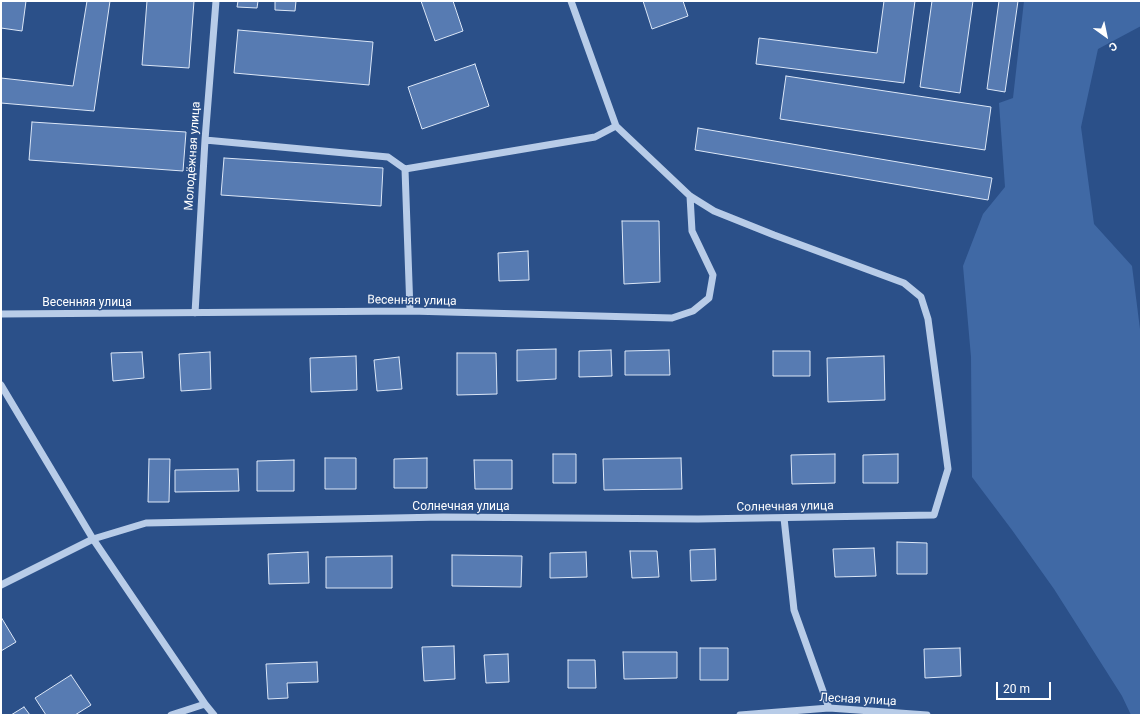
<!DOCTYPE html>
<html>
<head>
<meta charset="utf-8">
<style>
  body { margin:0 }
  #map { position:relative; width:1142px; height:716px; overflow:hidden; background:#2b5089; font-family:Roboto,sans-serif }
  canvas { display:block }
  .frame { position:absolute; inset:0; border:2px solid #fff; pointer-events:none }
  .north { position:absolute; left:1086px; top:16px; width:40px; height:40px; -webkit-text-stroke:3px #2b5089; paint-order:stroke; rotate:147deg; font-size:11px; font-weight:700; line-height:16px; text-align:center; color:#fff }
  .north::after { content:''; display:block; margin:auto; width:14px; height:18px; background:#fff; clip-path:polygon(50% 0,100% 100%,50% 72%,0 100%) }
  .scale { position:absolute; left:996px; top:682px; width:55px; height:18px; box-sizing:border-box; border:2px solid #fff; border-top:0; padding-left:5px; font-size:12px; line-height:14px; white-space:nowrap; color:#fff; -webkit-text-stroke:3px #2b5089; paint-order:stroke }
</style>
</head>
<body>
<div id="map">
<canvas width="1142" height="716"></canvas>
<div class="frame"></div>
<div class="north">С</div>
<div class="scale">20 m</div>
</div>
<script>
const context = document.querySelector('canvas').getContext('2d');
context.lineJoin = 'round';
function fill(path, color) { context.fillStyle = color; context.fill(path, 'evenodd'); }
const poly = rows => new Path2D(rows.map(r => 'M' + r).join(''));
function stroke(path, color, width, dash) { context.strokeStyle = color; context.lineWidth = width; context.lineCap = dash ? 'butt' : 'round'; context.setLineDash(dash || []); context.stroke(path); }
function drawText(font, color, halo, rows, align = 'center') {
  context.font = font + ' Roboto,sans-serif'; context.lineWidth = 3; context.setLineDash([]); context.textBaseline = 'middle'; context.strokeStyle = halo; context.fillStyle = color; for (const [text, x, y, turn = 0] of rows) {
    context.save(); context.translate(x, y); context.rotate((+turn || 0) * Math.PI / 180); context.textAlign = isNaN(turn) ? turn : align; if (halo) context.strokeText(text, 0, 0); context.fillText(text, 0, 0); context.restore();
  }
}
fill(poly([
  [1024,1,1141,1,1141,26,1098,49,1081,127,1094,224,1132,266,1141,337,1141,715,1131,715,1122,696,1054,589,1012,530,972,477,971,357,963,266,983,214,1005,187,999,103,1013,98]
]), '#4069a5');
const building = poly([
  [1,1,26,1,22,31,1,28,1,1],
  [87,1,110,1,94,111,1,103,1,78,73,86,87,1],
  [147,1,194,1,189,68,142,65,147,1],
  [238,1,258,1,257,8,237,7,238,1],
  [275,1,296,1,295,11,275,10,275,1],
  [421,1,453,1,463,31,435,41,421,1],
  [643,1,683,1,688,16,652,29,643,1],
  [884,1,915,1,904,83,756,64,759,38,877,53,884,1],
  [932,1,973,1,960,93,920,87,932,1],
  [999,1,1018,1,1005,92,987,89,999,1],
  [238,30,373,42,369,85,234,73,238,30],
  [475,64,489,106,422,129,408,87,475,64],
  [786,76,991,107,985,150,780,119,786,76],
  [32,122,186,132,183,171,29,160,32,122],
  [698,128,992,178,988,200,695,150,698,128],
  [224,158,383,168,381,206,221,195,224,158],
  [622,221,659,221,660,282,624,284,622,221],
  [528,251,529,280,499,281,498,253,528,251],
  [556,349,556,379,517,381,517,350,556,349],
  [611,350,612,376,579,377,579,351,611,350],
  [669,350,670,375,625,375,625,351,669,350],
  [773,351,810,351,810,376,773,376,773,351],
  [142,352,144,378,113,381,111,353,142,352],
  [210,352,211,389,181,391,179,354,210,352],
  [457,353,496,353,497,394,457,395,457,353],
  [356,356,357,390,311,392,310,358,356,356],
  [884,356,885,400,828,402,827,358,884,356],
  [399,357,402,389,377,391,374,360,399,357],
  [553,454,576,454,576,483,553,483,553,454],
  [835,454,835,483,792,484,791,455,835,454],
  [898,454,898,483,863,483,863,455,898,454],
  [325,458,356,458,356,489,325,489,325,458],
  [427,458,427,488,394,488,394,459,427,458],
  [681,458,682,489,604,490,603,459,681,458],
  [149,459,170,459,169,502,148,502,149,459],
  [294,460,294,491,257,491,257,461,294,460],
  [474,460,512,460,512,489,475,489,474,460],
  [238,469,239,491,175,492,175,470,238,469],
  [897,542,927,543,927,574,897,574,897,542],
  [874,548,876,576,835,577,833,549,874,548],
  [715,549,716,580,691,581,690,550,715,549],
  [630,551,657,551,659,577,632,578,630,551],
  [308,552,309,583,269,584,268,554,308,552],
  [586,552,587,577,550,578,550,553,586,552],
  [452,555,522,556,521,587,452,586,452,555],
  [392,556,392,588,326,588,326,557,392,556],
  [1,617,16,642,1,651,1,617],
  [454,646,455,679,424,681,422,647,454,646],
  [700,648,728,648,728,680,700,680,700,648],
  [960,648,961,676,925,678,924,649,960,648],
  [623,652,677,652,677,678,624,679,623,652],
  [508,654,509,682,486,683,484,655,508,654],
  [568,660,595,660,596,688,568,688,568,660],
  [317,662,318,682,287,683,288,698,268,699,266,664,317,662],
  [71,675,91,705,75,715,46,715,35,698,71,675],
  [24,707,30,715,11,715,24,707]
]);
fill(building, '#577bb2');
stroke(building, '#dce7f7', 1);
stroke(poly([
  [205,140,388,157,405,169,595,137,616,126],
  [405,169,410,311],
  [195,313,205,140,216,1],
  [1,314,410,311,672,318,693,311,709,298,713,275,692,231,690,196],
  [1,385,93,539,205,704,214,715],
  [784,518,794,610,829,708],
  [1,585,93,539,146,523,443,517,698,519,934,515,948,469,928,319,921,297,904,283,774,235,714,211,690,196,616,126,571,1],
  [171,715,205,704],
  [740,715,829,708,927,715]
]), '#b8cce8', 7);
drawText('12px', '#fff', '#2b5089', [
  ["Молодёжная улица",193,156,-86],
  ["Весенняя улица",412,301,1],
  ["Весенняя улица",87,303],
  ["Солнечная улица",461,507],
  ["Солнечная улица",785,507,-1],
  ["Лесная улица",858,700,3]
]);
</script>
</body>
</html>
